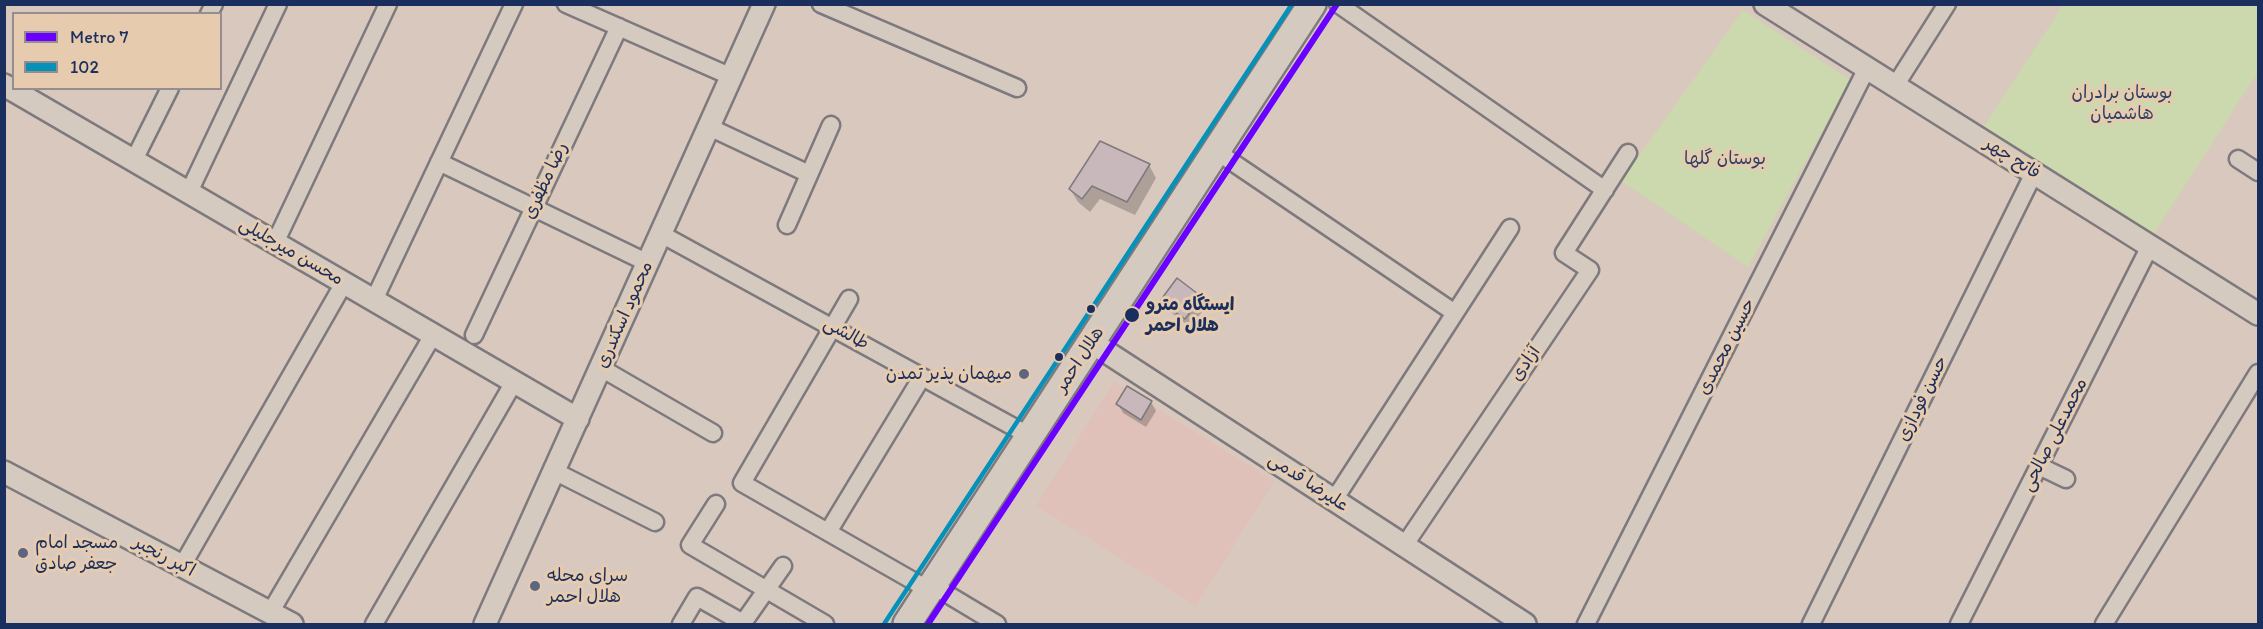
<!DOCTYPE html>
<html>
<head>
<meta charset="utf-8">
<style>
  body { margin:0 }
  #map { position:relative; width:2263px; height:629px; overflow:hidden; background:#d9c8be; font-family:Itim,sans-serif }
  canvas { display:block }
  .frame { position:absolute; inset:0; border:6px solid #1b2f5e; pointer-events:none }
  .legend { position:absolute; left:12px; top:12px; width:210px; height:78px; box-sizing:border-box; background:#e6cbae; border:2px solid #958d8e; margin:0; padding:8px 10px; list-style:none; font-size:18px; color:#1b2f5e }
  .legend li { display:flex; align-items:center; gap:12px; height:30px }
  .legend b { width:30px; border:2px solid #958d8e }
</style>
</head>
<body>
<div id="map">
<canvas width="2263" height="629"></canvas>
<div class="frame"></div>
<ul class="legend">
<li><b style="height:8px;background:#6a00ff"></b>Metro 7</li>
<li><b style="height:8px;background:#0591b8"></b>102</li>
</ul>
</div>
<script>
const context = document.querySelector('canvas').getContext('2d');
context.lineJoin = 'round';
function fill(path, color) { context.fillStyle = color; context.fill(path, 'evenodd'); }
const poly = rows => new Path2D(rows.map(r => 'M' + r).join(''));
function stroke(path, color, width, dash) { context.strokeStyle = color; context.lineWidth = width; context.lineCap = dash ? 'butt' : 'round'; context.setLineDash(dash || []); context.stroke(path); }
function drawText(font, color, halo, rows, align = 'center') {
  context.font = font + ' Itim,"Playpen Sans Arabic",sans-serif'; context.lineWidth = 6; context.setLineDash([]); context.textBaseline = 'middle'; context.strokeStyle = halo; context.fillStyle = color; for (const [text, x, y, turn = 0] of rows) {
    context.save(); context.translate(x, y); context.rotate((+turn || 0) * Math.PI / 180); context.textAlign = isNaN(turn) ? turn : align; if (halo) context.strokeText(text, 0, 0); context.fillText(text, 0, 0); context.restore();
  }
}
fill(poly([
  [1114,382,1274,481,1196,606,1036,506]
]), '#dfc1ba');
fill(poly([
  [2063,5,2258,5,2258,72,2153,235,1979,134],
  [1743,10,1850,80,1748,267,1621,181]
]), '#ccd8ae');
fill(poly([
  [1149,165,1156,178,1135,215,1100,199,1090,212,1078,202,1070,189],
  [1201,298,1206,307,1190,327,1167,309,1162,301],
  [1128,388,1151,402,1156,411,1146,427,1123,413,1118,404]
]), '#0003');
const building = poly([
  [1100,141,1150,164,1127,202,1092,186,1082,199,1069,189,1100,141],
  [1177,278,1202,297,1185,319,1160,301,1177,278],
  [1127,386,1152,401,1141,420,1116,404,1127,386]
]);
fill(building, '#c8b8bb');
stroke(building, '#7d797d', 1.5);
const minor = poly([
  [566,4,732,77],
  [821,4,1017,88],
  [1338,4,1605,190],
  [209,14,214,4],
  [1895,86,1947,4],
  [709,127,809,174],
  [1216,151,1455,313],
  [2238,159,2258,172],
  [134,160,170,88],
  [439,162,648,263],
  [189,192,278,4],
  [787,225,831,125],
  [661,234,1030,436],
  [275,243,388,4],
  [849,299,742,483,929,590],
  [374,300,514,4],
  [474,335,619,27],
  [601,368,713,433],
  [2039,466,2066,479],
  [554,471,655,522],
  [1334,500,1510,228],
  [716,504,690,545,825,624],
  [828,532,922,377],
  [1404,546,1590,270,1564,253,1628,153],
  [182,566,344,283],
  [932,585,997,624],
  [270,613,433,335],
  [374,624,514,382],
  [681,624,697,597,743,623,783,566],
  [1586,624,1867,68],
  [1811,624,2034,173],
  [1959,624,2150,246],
  [2104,624,2258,373]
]);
const tertiary = poly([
  [1765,4,2258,314],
  [4,85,578,419],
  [1091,342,1525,624],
  [4,472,292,624],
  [485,624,764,4]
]);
const primary = poly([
  [907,624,1312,4]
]);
stroke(minor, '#7d797d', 21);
stroke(tertiary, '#7d797d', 26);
stroke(primary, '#7d797d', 32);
stroke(minor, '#d5cac0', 16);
stroke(tertiary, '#d5cac0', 21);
stroke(primary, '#d5cac0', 27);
stroke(poly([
  [884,624,1292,4]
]), '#0591b8', 4.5);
stroke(poly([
  [928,624,1337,4]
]), '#6a00ff', 6);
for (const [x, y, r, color] of [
  [1091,309,5,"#1b2f5e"],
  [1132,315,8,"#1b2f5e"],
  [1059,357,5,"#1b2f5e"],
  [1024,374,6,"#5e6580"],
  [23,553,6,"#5e6580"],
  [535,586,6,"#5e6580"]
]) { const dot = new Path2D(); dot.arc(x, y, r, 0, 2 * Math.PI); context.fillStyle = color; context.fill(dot); stroke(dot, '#e6cbae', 2); }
drawText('18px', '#2c4165', '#e6cbae', [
  ["بوستان برادران",2122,93],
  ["هاشمیان",2122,114],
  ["بوستان گلها",1725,159]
]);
drawText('18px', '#1b2f5e', '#e6cbae', [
  ["فاتح چهر",2012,159,32],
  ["رضا مظفری",546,181,-65],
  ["محسن میرجلیلی",291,252,30],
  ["محمود اسکندری",625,315,-66],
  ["طالشی",846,334,29],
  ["حسین محمدی",1727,347,-63],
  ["هلال احمر",1080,360,-57],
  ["آزادی",1526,364,-56],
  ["حسن فودازی",1923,399,-64],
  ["محمدعلی صالحی",2055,435,-63],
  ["علیرضا قدمی",1308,483,33],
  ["اکبر رنجبر",164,557,28]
]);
drawText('bold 18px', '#1b2f5e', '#e6cbae', [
  ["ایستگاه مترو",1146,305],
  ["هلال احمر",1146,326]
], 'left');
drawText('18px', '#1b2f5e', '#e6cbae', [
  ["میهمان پذیر تمدن",1012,374,"right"],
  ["مسجد امام",35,543],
  ["جعفر صادق",35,564],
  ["سرای محله",547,576],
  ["هلال احمر",547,597]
], 'left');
</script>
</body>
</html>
